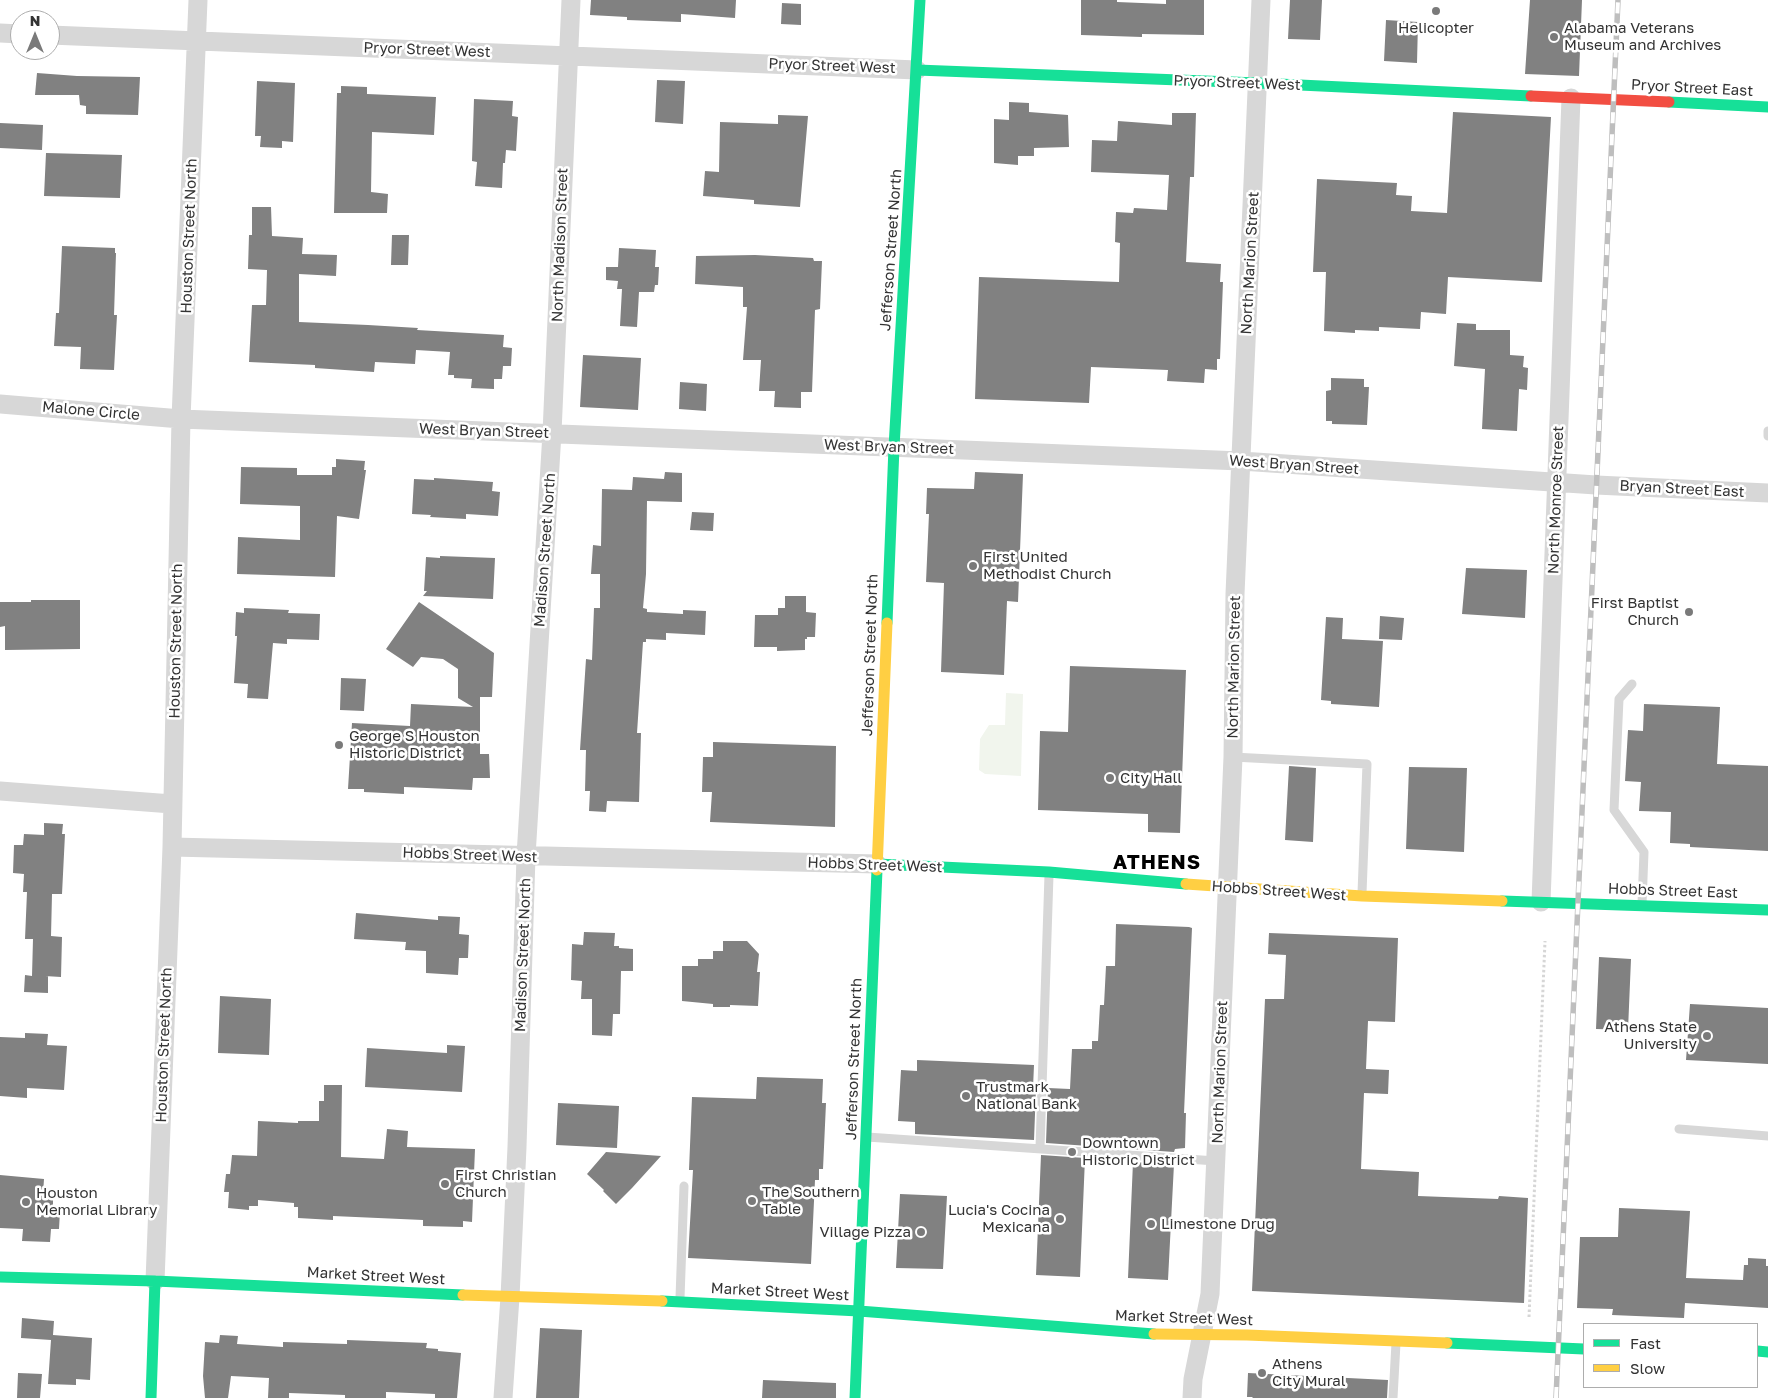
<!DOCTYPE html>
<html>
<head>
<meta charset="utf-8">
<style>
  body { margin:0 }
  #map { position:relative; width:1768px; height:1398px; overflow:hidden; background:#fff; font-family:"Golos Text",sans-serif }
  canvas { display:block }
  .legend { position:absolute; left:1583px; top:1323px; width:175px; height:65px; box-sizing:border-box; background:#fff; border:1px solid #adadad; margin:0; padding:6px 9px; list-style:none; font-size:15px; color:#333 }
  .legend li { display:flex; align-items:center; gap:10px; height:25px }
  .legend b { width:25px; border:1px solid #adadad }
  .north { position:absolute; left:10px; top:10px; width:50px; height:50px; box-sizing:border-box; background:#fff; border:1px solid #adadad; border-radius:50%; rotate:0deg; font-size:14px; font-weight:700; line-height:20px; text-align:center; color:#333 }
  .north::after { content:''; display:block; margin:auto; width:18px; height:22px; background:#7a7a7a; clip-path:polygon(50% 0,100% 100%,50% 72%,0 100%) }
</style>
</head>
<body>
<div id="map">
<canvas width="1768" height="1398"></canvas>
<ul class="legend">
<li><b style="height:6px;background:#16e098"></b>Fast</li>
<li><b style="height:6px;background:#ffcf43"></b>Slow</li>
</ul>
<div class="north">N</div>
</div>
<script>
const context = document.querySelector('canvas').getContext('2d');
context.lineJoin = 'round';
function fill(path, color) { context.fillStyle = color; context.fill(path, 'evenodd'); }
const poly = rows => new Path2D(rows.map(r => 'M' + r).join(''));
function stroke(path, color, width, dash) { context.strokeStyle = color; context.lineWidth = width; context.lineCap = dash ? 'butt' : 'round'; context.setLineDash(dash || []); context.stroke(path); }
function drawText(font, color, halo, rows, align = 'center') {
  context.font = font + ' "Golos Text",sans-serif'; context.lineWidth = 5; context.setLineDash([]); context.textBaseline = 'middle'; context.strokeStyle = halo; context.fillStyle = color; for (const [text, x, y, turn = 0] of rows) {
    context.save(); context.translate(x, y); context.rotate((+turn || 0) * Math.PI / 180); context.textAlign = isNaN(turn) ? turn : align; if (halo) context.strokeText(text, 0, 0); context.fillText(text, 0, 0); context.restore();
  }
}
fill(poly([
  [1006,693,1023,694,1021,776,985,774,979,770,980,739,989,725,1005,725]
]), '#f1f5ed');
fill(poly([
  [591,0,736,0,735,18,681,14,681,22,627,20,627,17,590,15],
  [1081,0,1117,0,1117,2,1166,4,1166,0,1204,0,1204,35,1142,34,1142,37,1081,35],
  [1290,0,1322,0,1320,40,1288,39],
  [1530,0,1582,0,1579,76,1525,74],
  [782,3,801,4,801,25,781,24],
  [1386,20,1418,22,1417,63,1384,61],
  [37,73,77,76,140,77,138,115,86,114,86,106,80,105,79,95,35,95],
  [657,80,685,81,683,124,655,122],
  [257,81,295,83,293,142,282,141,282,148,260,147,261,136,255,136],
  [341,86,367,87,367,94,436,97,434,135,372,132,371,192,388,194,387,213,334,213,337,93,341,93],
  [474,99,513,101,512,116,518,117,516,151,506,150,505,163,503,163,502,188,475,186,477,162,472,161],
  [1009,102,1029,103,1029,112,1068,115,1069,147,1034,148,1034,156,1018,156,1018,165,994,163,994,119,1009,120],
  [1453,112,1551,117,1542,282,1448,277,1446,314,1421,312,1420,329,1379,327,1379,331,1355,330,1355,333,1324,331,1326,272,1313,272,1317,179,1397,183,1396,195,1412,196,1411,211,1447,213],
  [1172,113,1196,113,1194,177,1190,177,1186,262,1221,264,1220,282,1223,282,1220,359,1217,359,1217,370,1205,369,1204,383,1167,381,1168,370,1091,367,1089,403,975,399,979,277,1119,282,1120,243,1115,242,1116,212,1133,213,1134,208,1167,210,1169,175,1091,172,1092,140,1117,141,1118,121,1172,125],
  [778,115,808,116,800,207,754,204,754,200,703,196,705,171,719,172,720,122,778,124],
  [0,123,43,125,42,150,0,148],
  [46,153,122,155,120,198,44,196],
  [252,207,271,207,272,236,303,238,302,254,337,255,336,276,299,274,299,322,368,325,418,328,417,330,504,335,503,347,512,348,511,366,503,366,502,379,494,379,494,389,471,388,472,379,454,378,454,375,448,375,450,352,416,350,415,364,375,362,374,372,315,368,315,365,249,362,252,305,266,305,267,270,248,269,249,235,252,235],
  [392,235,409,235,408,265,391,265],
  [62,246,115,248,115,253,116,253,114,315,117,315,114,370,80,369,81,347,54,346,56,313,59,313],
  [619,248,656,250,655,267,659,267,658,285,655,285,654,292,639,292,637,327,620,326,622,289,617,289,618,281,606,280,606,267,618,267],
  [755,255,813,258,814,261,822,261,820,309,815,310,812,392,801,392,801,408,774,407,775,391,759,391,761,360,743,360,747,307,743,307,743,287,695,284,696,256],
  [1457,323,1476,324,1476,330,1510,330,1510,355,1524,356,1523,367,1528,368,1527,390,1519,389,1517,431,1482,429,1485,369,1454,366],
  [583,355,641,358,638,410,580,407],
  [1331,378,1364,379,1364,387,1369,387,1367,425,1332,424,1332,421,1326,421,1326,391,1331,390],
  [680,382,707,384,706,411,679,409],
  [336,459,365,461,364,470,366,470,359,519,337,516,335,577,237,574,238,537,300,540,300,506,240,504,241,467,297,468,297,475,332,475,332,467,336,467],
  [665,472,682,473,682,502,647,501,646,574,643,608,647,609,647,612,683,614,683,610,706,611,705,635,666,633,666,640,646,639,646,642,643,642,637,733,641,733,639,802,607,801,606,812,589,811,590,791,585,791,586,750,580,750,586,659,592,660,594,608,600,608,600,574,591,574,593,545,601,546,602,489,632,490,633,477,664,479],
  [975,472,1023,474,1018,602,1007,601,1004,675,941,672,944,583,926,582,929,514,926,514,927,488,974,489],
  [434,478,493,482,492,491,500,492,498,516,466,514,466,519,430,517,431,515,412,514,414,479,434,480],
  [692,512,714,513,713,531,690,530],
  [440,556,495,558,493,599,423,596,427,591,424,591,426,557,440,558],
  [1466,568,1527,570,1525,618,1462,614],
  [785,596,806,596,806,612,816,613,815,637,807,637,807,639,805,639,805,650,777,651,777,647,754,647,755,615,778,615,778,608,785,608],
  [31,600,80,600,80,649,5,650,5,626,0,627,0,602,31,602],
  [419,602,494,653,492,697,480,697,480,754,489,754,490,778,473,778,472,790,404,787,404,794,364,792,364,789,348,789,352,723,410,726,411,704,473,707,458,698,458,669,443,659,421,657,413,667,386,649],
  [244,608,289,610,288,613,320,614,319,640,287,639,287,644,273,643,268,699,247,698,248,684,234,683,237,636,235,636,236,612,244,613],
  [1380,616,1404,618,1402,640,1379,639],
  [1326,617,1343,618,1342,639,1383,641,1379,707,1331,704,1331,701,1321,700],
  [1070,666,1186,670,1180,833,1148,832,1148,814,1038,810,1040,731,1068,732],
  [341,678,366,679,364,711,340,710],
  [1644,704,1720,707,1717,764,1768,766,1768,851,1690,847,1690,844,1670,843,1671,812,1639,811,1641,782,1625,781,1628,730,1643,731],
  [713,742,836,746,835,827,710,822,712,792,702,792,703,757,713,757],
  [1289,766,1316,768,1313,842,1285,840],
  [1409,767,1467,768,1464,852,1406,849],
  [44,823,63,824,62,834,65,834,62,894,52,894,51,936,62,937,61,977,45,976,48,976,48,993,24,992,25,975,32,976,33,939,25,939,27,892,23,892,24,874,13,873,14,845,23,845,24,834,44,835],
  [356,913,438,920,438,916,460,917,459,934,469,935,468,958,459,958,458,975,426,973,426,951,405,950,406,942,354,939],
  [1116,924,1189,927,1192,928,1184,1113,1186,1113,1185,1148,1175,1149,1174,1152,1046,1143,1048,1088,1070,1089,1072,1049,1092,1049,1092,1041,1098,1041,1100,1005,1104,1005,1106,966,1115,966],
  [584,932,615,933,614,946,619,946,619,948,633,949,633,971,621,971,620,1014,613,1014,612,1036,592,1035,592,999,581,999,582,981,571,980,572,944,583,945],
  [1269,933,1398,938,1395,1022,1368,1021,1366,1069,1389,1070,1388,1094,1364,1093,1361,1169,1419,1172,1418,1196,1498,1199,1499,1196,1528,1198,1524,1303,1252,1291,1265,999,1284,999,1286,955,1268,954],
  [723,941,747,941,759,954,757,972,760,972,758,1006,730,1005,730,1007,713,1007,713,1004,682,1001,682,966,698,966,698,959,713,959,713,951,723,951],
  [1599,957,1631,959,1628,1030,1596,1029],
  [220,996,271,999,269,1055,218,1053],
  [1690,1004,1768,1008,1768,1064,1686,1060],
  [25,1033,48,1034,47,1045,67,1046,64,1090,27,1088,27,1098,0,1096,0,1037,25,1038],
  [447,1045,465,1046,462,1092,365,1087,367,1048,447,1053],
  [917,1060,1034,1065,1033,1088,1036,1088,1034,1140,915,1134,915,1122,898,1121,901,1070,917,1071],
  [757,1077,823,1079,822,1103,826,1103,823,1169,819,1169,819,1180,815,1180,811,1264,688,1258,693,1170,689,1170,692,1097,756,1099],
  [324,1085,342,1085,341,1157,384,1159,387,1129,408,1131,407,1147,475,1149,472,1222,463,1221,463,1227,423,1226,423,1220,333,1216,333,1220,298,1218,298,1207,294,1207,294,1203,258,1200,258,1206,249,1206,249,1210,228,1208,229,1192,224,1192,226,1174,230,1174,232,1155,257,1156,258,1121,298,1123,298,1121,319,1121,319,1101,324,1101],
  [558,1103,619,1106,617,1148,556,1145],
  [606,1152,661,1156,632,1188,616,1204,603,1191,604,1190,587,1174],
  [1041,1155,1085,1158,1080,1277,1036,1275],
  [1133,1162,1174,1164,1168,1280,1128,1278],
  [0,1175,44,1179,43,1194,53,1194,53,1210,60,1211,59,1229,51,1229,50,1242,22,1241,23,1229,0,1228],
  [900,1194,947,1196,943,1269,896,1268],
  [1619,1208,1690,1211,1686,1278,1743,1280,1744,1265,1748,1265,1748,1258,1766,1259,1766,1266,1768,1266,1768,1308,1685,1303,1684,1318,1612,1315,1613,1309,1577,1308,1580,1237,1618,1237],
  [22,1318,54,1321,53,1335,92,1338,90,1380,76,1379,76,1385,48,1384,51,1340,21,1338],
  [540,1328,582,1330,579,1398,536,1398],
  [220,1335,238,1336,237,1344,283,1347,283,1342,347,1344,347,1340,427,1343,426,1348,438,1349,438,1351,461,1353,457,1398,435,1398,435,1394,386,1392,386,1398,345,1398,345,1395,289,1393,289,1398,268,1398,269,1378,231,1376,228,1398,205,1398,203,1376,205,1342,219,1343],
  [18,1373,42,1374,40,1398,17,1398],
  [1248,1373,1388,1380,1387,1398,1252,1398,1253,1397,1247,1397],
  [763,1380,836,1383,836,1398,762,1398]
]), '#818181');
stroke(poly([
  [1529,1317,1545,941]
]), '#d6d6d6', 3, [2.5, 2.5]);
stroke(poly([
  [1768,431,1768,436],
  [1632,684,1619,699,1614,810,1644,852,1642,904],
  [1233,757,1367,764,1362,893],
  [1679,1129,1768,1136],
  [867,1137,1216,1161],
  [1040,1148,1049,875],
  [680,1298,684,1186],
  [1393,1398,1396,1343]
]), '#d7d7d7', 9);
stroke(poly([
  [0,33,20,34],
  [50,35,917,70],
  [0,404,181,419,1241,461,1596,485,1768,493],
  [0,791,172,804],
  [172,847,877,864],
  [1541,902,1571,98],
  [155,1281,172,847,181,419,198,0],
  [503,1398,510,1297,517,1147,526,856,552,433,571,0],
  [1192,1398,1193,1379,1210,1294,1233,757,1235,594,1261,0]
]), '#d7d7d7', 19);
stroke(poly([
  [917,70,1258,83,1531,96],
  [1669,102,1768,107],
  [887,623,894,447,920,0],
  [877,864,1049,872,1186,884],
  [1502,901,1768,910],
  [0,1277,155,1281,463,1295],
  [662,1301,859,1311,1154,1334],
  [1447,1343,1584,1349],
  [1757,1351,1768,1352],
  [151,1398,155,1281],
  [855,1398,877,870]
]), '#16e098', 11);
stroke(poly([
  [877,870,887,623],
  [1186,884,1362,896,1502,901],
  [463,1295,662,1301],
  [1154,1334,1247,1335,1447,1343]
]), '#ffcf43', 11);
stroke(poly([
  [1531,96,1669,102]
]), '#f24e42', 11);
const rail = poly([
  [1556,1398,1618,0]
]);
stroke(rail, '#bebebe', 5.5);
stroke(rail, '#fff', 4, [11]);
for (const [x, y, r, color] of [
  [1436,11,5,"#7a7a7a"],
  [1554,37,5,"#7a7a7a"],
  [973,566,5,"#7a7a7a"],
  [1689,612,5,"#7a7a7a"],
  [339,745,5,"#7a7a7a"],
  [1110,778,5,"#7a7a7a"],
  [1707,1036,5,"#7a7a7a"],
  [966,1096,5,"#7a7a7a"],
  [1072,1152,5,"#7a7a7a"],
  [445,1184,5,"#7a7a7a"],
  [752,1201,5,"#7a7a7a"],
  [26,1202,5,"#7a7a7a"],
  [1060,1219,5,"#7a7a7a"],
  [1151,1224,5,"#7a7a7a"],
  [921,1232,5,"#7a7a7a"],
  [1262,1373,5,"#7a7a7a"]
]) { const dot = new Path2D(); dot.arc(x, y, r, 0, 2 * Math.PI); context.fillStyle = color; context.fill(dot); stroke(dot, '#fff', 2); }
drawText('15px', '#333', '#fff', [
  ["Helicopter",1436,28,"center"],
  ["Alabama Veterans",1564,28],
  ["Museum and Archives",1564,45],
  ["First United",983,557],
  ["Methodist Church",983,574],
  ["First Baptist",1679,603,"right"],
  ["Church",1679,620,"right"],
  ["George S Houston",349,736],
  ["Historic District",349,753],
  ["City Hall",1120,778],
  ["Athens State",1697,1027,"right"],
  ["University",1697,1044,"right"],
  ["Trustmark",976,1087],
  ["National Bank",976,1104],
  ["Downtown",1082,1143],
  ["Historic District",1082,1160],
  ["First Christian",455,1175],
  ["Church",455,1192],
  ["The Southern",762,1192],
  ["Table",762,1209],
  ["Houston",36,1193],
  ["Memorial Library",36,1210],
  ["Lucia's Cocina",1050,1210,"right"],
  ["Mexicana",1050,1227,"right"],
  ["Limestone Drug",1161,1224],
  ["Village Pizza",911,1232,"right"],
  ["Athens",1272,1364],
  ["City Mural",1272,1381]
], 'left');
drawText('15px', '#333', '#fff', [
  ["Pryor Street West",427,50,2],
  ["Pryor Street West",832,66,2],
  ["Pryor Street West",1237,83,2],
  ["Pryor Street East",1692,88,3],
  ["Houston Street North",189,236,-88],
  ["North Madison Street",560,245,-88],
  ["Jefferson Street North",891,250,-86],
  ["North Marion Street",1250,263,-87],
  ["Malone Circle",91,411,5],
  ["West Bryan Street",484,431,2],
  ["West Bryan Street",889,447,2],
  ["West Bryan Street",1294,465,4],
  ["Bryan Street East",1682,489,3],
  ["North Monroe Street",1556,500,-88],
  ["Madison Street North",545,550,-86],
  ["Houston Street North",176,641,-89],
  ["Jefferson Street North",870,655,-88],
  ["North Marion Street",1234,667,-89],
  ["Hobbs Street West",470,855,2],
  ["Hobbs Street West",875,865,2],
  ["Hobbs Street West",1279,891,4],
  ["Hobbs Street East",1673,891,2],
  ["Madison Street North",523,955,-88],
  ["Houston Street North",164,1045,-88],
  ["Jefferson Street North",854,1059,-88],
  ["North Marion Street",1220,1072,-88],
  ["Market Street West",376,1276,3],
  ["Market Street West",780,1292,3],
  ["Market Street West",1184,1318,2]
]);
context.letterSpacing = '1px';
drawText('bold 20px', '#000', '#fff', [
  ["ATHENS",1157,863]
]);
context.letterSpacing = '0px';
</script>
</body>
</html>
